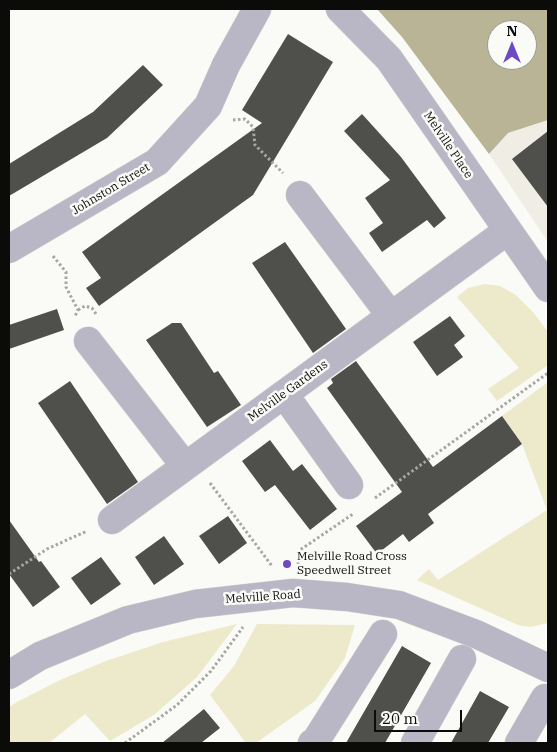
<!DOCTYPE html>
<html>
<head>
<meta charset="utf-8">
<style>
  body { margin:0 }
  #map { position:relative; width:557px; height:752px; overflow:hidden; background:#fafaf6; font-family:"IBM Plex Serif",serif }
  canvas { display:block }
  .frame { position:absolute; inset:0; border:10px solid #0b0b0a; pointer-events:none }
  .north { position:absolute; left:487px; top:20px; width:50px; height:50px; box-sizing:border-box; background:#fafaf6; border:1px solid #9a9a98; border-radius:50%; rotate:0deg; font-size:14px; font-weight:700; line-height:20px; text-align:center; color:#0b0b0a }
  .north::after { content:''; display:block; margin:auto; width:18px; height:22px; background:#6d4ac3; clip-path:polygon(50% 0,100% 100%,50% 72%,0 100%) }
  .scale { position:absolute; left:374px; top:710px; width:88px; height:22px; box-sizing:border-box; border:2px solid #0b0b0a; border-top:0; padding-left:6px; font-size:15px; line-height:18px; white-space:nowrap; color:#0b0b0a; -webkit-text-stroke:4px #fafaf6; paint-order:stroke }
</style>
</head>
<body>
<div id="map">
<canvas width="557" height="752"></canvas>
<div class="frame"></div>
<div class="north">N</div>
<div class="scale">20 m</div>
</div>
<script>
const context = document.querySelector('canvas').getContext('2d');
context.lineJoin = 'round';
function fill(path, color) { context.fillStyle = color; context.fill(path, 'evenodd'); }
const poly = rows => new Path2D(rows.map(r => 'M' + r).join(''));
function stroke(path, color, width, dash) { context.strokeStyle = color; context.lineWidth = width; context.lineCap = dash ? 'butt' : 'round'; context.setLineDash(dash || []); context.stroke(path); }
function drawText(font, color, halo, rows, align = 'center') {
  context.font = font + ' "IBM Plex Serif",serif'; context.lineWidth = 5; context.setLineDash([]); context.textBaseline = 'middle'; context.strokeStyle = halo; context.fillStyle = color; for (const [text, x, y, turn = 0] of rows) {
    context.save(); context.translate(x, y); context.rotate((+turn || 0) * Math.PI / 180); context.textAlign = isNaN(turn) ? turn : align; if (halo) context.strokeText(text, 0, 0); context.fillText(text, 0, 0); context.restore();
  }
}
fill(poly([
  [548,120,548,242,489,154,508,133]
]), '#f0eee4');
fill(poly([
  [485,284,500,286,516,295,533,312,548,332,548,365,497,401,488,389,519,368,457,297,468,288],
  [548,382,548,623,530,627,518,625,417,580,429,569,438,580,547,510,522,444,502,416],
  [237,624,197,677,154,715,110,741,85,714,49,743,9,743,9,707,17,702,60,680,106,661,163,642],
  [257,624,355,625,345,658,315,701,256,743,246,743,210,695,234,666]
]), '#ede9cb');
fill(poly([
  [377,9,548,9,548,120,508,133,489,154,402,37],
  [497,30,527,30,527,60,497,60]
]), '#b9b495');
fill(poly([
  [288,34,333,62,253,195,99,306,86,288,101,278,82,252,262,123,242,110],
  [143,65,163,85,107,138,9,196,9,164,93,112],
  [362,114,401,157,446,218,434,228,427,220,382,252,369,233,383,223,365,198,390,180,344,131],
  [548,131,548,207,512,159],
  [285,242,346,329,313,353,252,263],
  [57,309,64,330,9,349,9,325],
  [450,316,465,336,454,345,463,357,437,376,413,342],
  [172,323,181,323,214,373,218,371,241,405,207,427,146,340],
  [356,361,433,467,502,416,522,444,428,514,434,523,409,542,403,534,377,554,356,526,402,492,327,388,333,383,331,379],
  [70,381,138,482,107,504,38,403],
  [270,440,293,471,302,464,337,509,310,530,275,485,265,492,242,461],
  [228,516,247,543,219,564,199,536],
  [9,520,39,562,41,561,60,587,33,607,9,574],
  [164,536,184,564,154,585,135,557],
  [101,557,121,584,91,605,71,578],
  [402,646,431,663,385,743,346,743],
  [480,691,509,707,488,743,451,743],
  [204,709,220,728,201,743,162,743]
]), '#4f4f4c');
const minor = poly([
  [340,9,389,59,548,288],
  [300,195,391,316],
  [9,249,157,162,208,106,226,65,257,9],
  [88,341,185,466],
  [284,394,349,485],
  [112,520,507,231],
  [9,675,40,656,128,620,195,604,293,593,347,597,399,605,476,634,548,668],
  [312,743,315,742,383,634],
  [415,743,462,659],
  [519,743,545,698]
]);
stroke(minor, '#d4d4d0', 29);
stroke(poly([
  [233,120,245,119,253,127,255,145,283,173],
  [53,256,66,272,66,287,78,310,75,316],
  [78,310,85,306,92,308,96,314],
  [210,483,272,566],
  [375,498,548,373],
  [298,564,300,550,353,514],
  [9,574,47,549,87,531],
  [125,743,177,705,211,671,243,627]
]), '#a6a6a3', 3, [2.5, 2.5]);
stroke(minor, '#b9b7c5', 28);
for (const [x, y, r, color] of [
  [287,564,5,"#6d4ac3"]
]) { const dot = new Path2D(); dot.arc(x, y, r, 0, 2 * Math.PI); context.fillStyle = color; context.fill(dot); stroke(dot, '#fafaf6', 2); }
drawText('12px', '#0b0b0a', '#fafaf6', [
  ["Melville Place",448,145,56],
  ["Johnston Street",111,189,-31],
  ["Melville Gardens",288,391,-36],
  ["Melville Road",263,597,-4]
]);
drawText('12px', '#0b0b0a', '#fafaf6', [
  ["Melville Road Cross",297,557],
  ["Speedwell Street",297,571]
], 'left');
</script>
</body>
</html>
